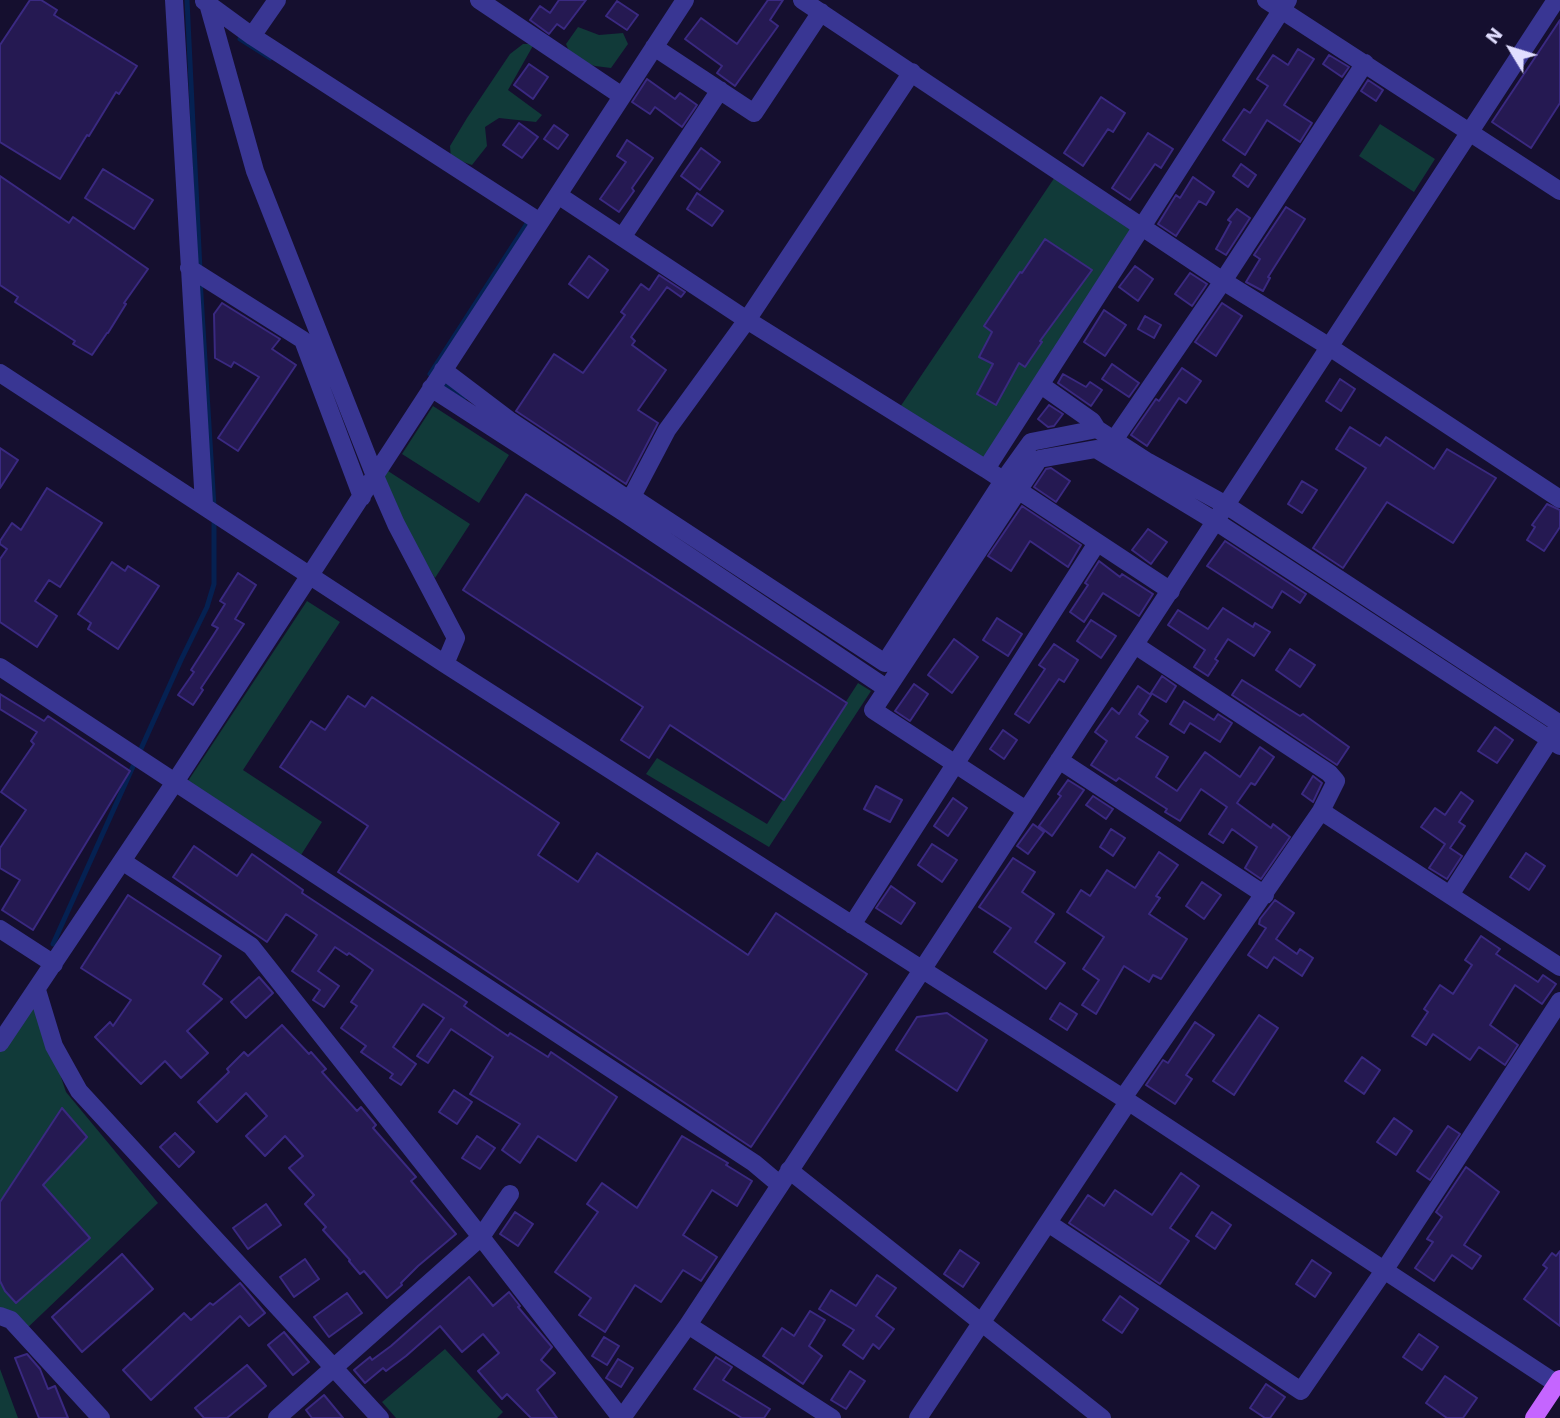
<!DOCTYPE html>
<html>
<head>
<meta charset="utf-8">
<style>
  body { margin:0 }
  #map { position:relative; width:1560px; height:1418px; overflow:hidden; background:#150f2f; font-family:"Work Sans",sans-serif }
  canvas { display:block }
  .north { position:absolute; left:1476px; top:14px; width:70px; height:70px; -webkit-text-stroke:5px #150f2f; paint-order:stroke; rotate:308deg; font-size:19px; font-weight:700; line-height:28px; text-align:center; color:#e1deff }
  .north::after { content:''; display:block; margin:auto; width:24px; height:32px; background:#e1deff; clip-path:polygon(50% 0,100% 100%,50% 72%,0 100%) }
</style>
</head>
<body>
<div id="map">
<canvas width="1560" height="1418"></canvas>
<div class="north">N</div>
</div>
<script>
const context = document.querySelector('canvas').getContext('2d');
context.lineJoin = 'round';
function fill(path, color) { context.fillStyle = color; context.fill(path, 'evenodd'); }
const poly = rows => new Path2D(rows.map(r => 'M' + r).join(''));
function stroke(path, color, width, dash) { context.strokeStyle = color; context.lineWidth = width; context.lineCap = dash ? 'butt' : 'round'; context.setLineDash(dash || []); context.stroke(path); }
fill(poly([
  [578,27,599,35,623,33,628,44,611,68,595,66,578,60,569,51,566,44],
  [523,44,534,44,508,90,542,115,536,122,499,118,485,127,487,146,472,165,451,158,450,146,467,118,510,54],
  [1380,124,1435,159,1414,192,1359,156],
  [1059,171,1138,224,986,469,896,413],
  [433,406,509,455,479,503,402,454],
  [388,471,470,524,435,578,379,484],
  [307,601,340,622,243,770,322,822,301,855,188,781],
  [858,683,871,691,769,847,646,774,657,758,767,824],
  [33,994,66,1092,158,1203,22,1333,0,1314,0,1047],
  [445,1349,503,1412,497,1418,396,1418,382,1402],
  [0,1369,18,1418,0,1418]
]), '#113a39');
stroke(poly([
  [187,0,200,270],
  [240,39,270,58],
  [200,279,214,507],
  [465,397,430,374,528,222,526,221],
  [53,944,181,660,207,607,214,584,214,517]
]), '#052152', 5);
const building = poly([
  [30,0,41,0,57,10,54,15,137,66,119,94,116,92,89,136,87,135,60,179,0,142,0,45,30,0],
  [559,0,586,0,564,29,557,24,549,34,530,20,540,6,550,13,559,0],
  [768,0,783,0,770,20,778,26,735,86,717,73,722,66,685,39,701,18,737,44,768,0],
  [617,1,638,15,627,30,606,16,617,1],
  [1560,20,1560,103,1531,148,1492,122,1560,20],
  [1298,49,1314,59,1284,105,1312,123,1300,142,1267,120,1245,155,1223,140,1244,109,1250,113,1268,86,1257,79,1273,55,1288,65,1298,49],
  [1329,55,1349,67,1342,77,1323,64,1329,55],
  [529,64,548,77,533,99,514,85,529,64],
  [647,79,675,99,680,93,697,105,682,127,655,107,650,114,632,102,647,79],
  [1368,80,1383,90,1376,101,1361,91,1368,80],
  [1101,97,1125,113,1113,132,1108,129,1083,166,1064,153,1101,97],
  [519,123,538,137,522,158,503,145,519,123],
  [554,125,568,135,558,149,544,139,554,125],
  [1148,133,1173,149,1161,168,1155,164,1130,200,1112,188,1148,133],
  [627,140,653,158,632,188,634,191,619,212,600,199,626,162,617,156,627,140],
  [701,148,720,162,700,190,681,176,701,148],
  [1241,164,1256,175,1248,187,1233,176,1241,164],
  [103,169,153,200,134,229,85,198,103,169],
  [0,176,69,223,73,217,148,269,124,303,126,304,108,333,107,333,92,355,73,344,75,341,15,302,18,297,0,285,0,176],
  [1193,177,1214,192,1206,205,1199,201,1176,236,1158,224,1176,195,1180,198,1193,177],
  [697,193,723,211,712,226,687,209,697,193],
  [1286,207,1305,219,1268,277,1270,278,1263,291,1246,282,1260,259,1254,255,1286,207],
  [1237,209,1250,218,1226,255,1216,249,1231,222,1228,220,1237,209],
  [1045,239,1092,270,1040,341,1042,342,1025,367,1019,363,996,405,977,394,993,364,979,357,992,332,984,326,1020,272,1022,273,1045,239],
  [589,256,608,270,588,298,569,284,589,256],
  [1135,266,1153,279,1138,301,1119,287,1135,266],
  [1190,273,1207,284,1192,306,1175,294,1190,273],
  [659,275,685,292,681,297,667,287,631,337,635,341,632,345,666,370,638,410,658,423,626,484,516,411,554,354,583,373,625,315,621,312,641,284,649,290,659,275],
  [222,303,280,339,272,349,296,365,238,451,218,438,259,377,234,362,231,367,215,358,214,314,222,303],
  [1222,303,1242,316,1216,356,1195,342,1222,303],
  [1104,310,1126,325,1105,356,1084,342,1104,310],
  [1145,316,1161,325,1154,338,1138,329,1145,316],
  [1112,364,1139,383,1129,397,1102,379,1112,364],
  [1182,368,1201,381,1186,403,1179,398,1147,446,1131,435,1156,399,1159,401,1182,368],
  [1063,374,1086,387,1090,382,1102,390,1091,406,1058,383,1063,374],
  [1340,379,1355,389,1341,411,1326,401,1340,379],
  [1049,405,1063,414,1054,426,1048,427,1038,419,1049,405],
  [1350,427,1380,446,1386,437,1434,469,1447,449,1496,478,1453,543,1387,502,1343,568,1313,548,1366,468,1336,449,1350,427],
  [0,448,18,460,0,488,0,448],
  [1051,468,1070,481,1056,502,1034,487,1046,469,1051,468],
  [1302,481,1317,490,1302,513,1288,504,1302,481],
  [47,488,102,523,60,587,49,580,35,601,57,616,37,647,0,622,0,559,7,549,0,544,0,541,12,523,21,530,47,488],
  [526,494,847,703,784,800,670,725,649,758,621,740,643,707,463,590,526,494],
  [1547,504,1560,510,1560,527,1544,551,1527,540,1535,527,1532,525,1547,504],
  [1022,506,1081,545,1068,567,1030,541,1011,571,988,556,1022,506],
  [1148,529,1167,542,1151,564,1132,550,1148,529],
  [1225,541,1306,594,1300,603,1282,591,1272,608,1207,566,1225,541],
  [1099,561,1120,577,1122,574,1153,594,1139,616,1103,593,1084,622,1070,612,1088,585,1085,583,1099,561],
  [112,562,125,571,128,566,159,586,118,649,88,629,91,623,78,614,112,562],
  [238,573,256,585,235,619,244,624,201,688,203,690,193,705,178,695,194,672,191,670,218,628,212,625,225,604,220,601,238,573],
  [1223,608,1253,627,1255,623,1270,632,1254,656,1228,639,1215,659,1218,661,1208,676,1194,667,1205,650,1168,625,1178,610,1208,629,1223,608],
  [997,618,1022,634,1008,656,983,640,997,618],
  [1091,620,1116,636,1101,658,1077,641,1091,620],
  [954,639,978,657,952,693,928,675,954,639],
  [1054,644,1078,660,1064,682,1059,679,1029,723,1015,714,1045,669,1039,665,1054,644],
  [1290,649,1315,665,1300,687,1276,670,1290,649],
  [1162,676,1176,686,1166,702,1151,693,1162,676],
  [1242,680,1300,716,1303,714,1349,747,1337,765,1232,695,1242,680],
  [914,684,928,694,910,721,895,711,914,684],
  [1138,686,1151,695,1139,714,1148,721,1136,737,1168,757,1156,777,1177,791,1205,752,1240,777,1260,747,1274,757,1255,785,1251,783,1237,803,1271,828,1273,824,1290,837,1261,879,1245,868,1257,847,1232,829,1223,843,1209,834,1227,807,1201,789,1180,821,1165,812,1167,809,1119,778,1116,781,1091,765,1107,741,1095,732,1112,708,1119,714,1138,686],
  [0,694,44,721,48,716,130,771,33,930,2,910,20,880,0,868,0,848,26,810,1,792,34,744,31,741,37,732,0,709,0,694],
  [348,696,365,707,372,697,559,823,538,855,578,882,597,853,748,955,776,913,867,974,751,1147,338,872,368,826,280,767,311,721,325,730,348,696],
  [1184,701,1214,720,1218,714,1232,723,1220,742,1190,723,1184,733,1170,724,1184,701],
  [1495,727,1513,740,1497,763,1478,751,1495,727],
  [1003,730,1017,740,1004,759,990,749,1003,730],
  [1313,776,1322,783,1313,802,1302,794,1313,776],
  [1068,780,1084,790,1052,836,1039,826,1061,796,1058,794,1068,780],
  [876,786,902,800,890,822,864,809,876,786],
  [1461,792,1473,801,1459,822,1465,826,1450,848,1462,856,1447,879,1429,868,1445,844,1421,827,1435,808,1445,815,1461,792],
  [1093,796,1113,809,1106,819,1086,805,1093,796],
  [953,798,967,808,948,836,934,826,953,798],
  [1033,824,1044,832,1028,854,1017,846,1033,824],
  [1111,829,1125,838,1113,856,1100,847,1111,829],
  [932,844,957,860,942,882,918,865,932,844],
  [194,846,237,876,252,854,303,890,302,893,467,1002,464,1006,508,1036,510,1033,548,1057,551,1052,617,1097,576,1161,538,1136,520,1163,502,1150,520,1124,470,1094,493,1057,451,1029,428,1063,417,1056,444,1018,423,1004,393,1047,416,1064,401,1085,390,1078,393,1074,361,1052,366,1046,341,1028,357,1006,351,1002,373,970,349,953,347,955,335,947,318,971,339,986,324,1007,313,1000,320,990,292,971,317,935,286,914,267,942,173,877,194,846],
  [1159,852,1178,865,1156,896,1160,898,1149,914,1187,939,1161,979,1153,975,1149,982,1124,966,1096,1014,1082,1005,1099,980,1083,969,1104,937,1067,912,1081,890,1090,896,1107,870,1135,888,1159,852],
  [1526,853,1545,866,1529,890,1510,877,1526,853],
  [1013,858,1035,872,1022,892,1054,914,1035,942,1065,963,1046,989,994,952,1011,928,979,907,1013,858],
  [1202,882,1221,895,1204,919,1186,906,1202,882],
  [891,886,915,903,901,924,876,908,891,886],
  [128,895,221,956,203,984,222,999,187,1031,208,1053,181,1078,165,1061,141,1084,95,1037,110,1022,113,1026,131,1000,81,968,128,895],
  [1275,900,1294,913,1276,939,1297,954,1300,949,1313,958,1302,976,1274,957,1267,968,1248,955,1266,928,1259,924,1260,919,1275,900],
  [1481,936,1500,949,1496,954,1538,982,1543,975,1556,984,1542,1004,1515,985,1490,1025,1518,1045,1505,1065,1479,1047,1470,1060,1433,1034,1426,1045,1412,1036,1428,1012,1424,1009,1440,985,1453,994,1472,965,1465,960,1481,936],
  [259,977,273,993,246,1018,231,1002,259,977],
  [1060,1003,1077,1014,1067,1030,1050,1019,1060,1003],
  [947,1013,987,1040,957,1091,896,1050,917,1017,947,1013],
  [1259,1015,1278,1028,1234,1095,1213,1081,1259,1015],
  [1195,1022,1214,1035,1186,1075,1192,1079,1175,1104,1146,1085,1163,1060,1168,1063,1195,1022],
  [282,1025,309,1054,311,1052,326,1069,322,1072,357,1111,361,1107,376,1125,373,1128,416,1177,411,1181,456,1234,418,1266,401,1283,402,1285,387,1298,364,1271,360,1274,349,1261,350,1260,323,1230,326,1227,305,1204,314,1195,289,1168,303,1156,285,1136,265,1156,246,1136,267,1116,246,1093,217,1122,198,1102,229,1072,227,1069,244,1052,248,1056,282,1025],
  [1362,1057,1380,1070,1364,1094,1345,1081,1362,1057],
  [454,1090,472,1102,457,1124,439,1112,454,1090],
  [62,1108,87,1137,43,1185,90,1238,16,1303,5,1291,0,1281,0,1202,62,1108],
  [1394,1118,1412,1131,1396,1155,1377,1142,1394,1118],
  [1448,1126,1460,1134,1430,1180,1417,1171,1448,1126],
  [175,1133,194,1152,179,1167,160,1147,175,1133],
  [477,1136,495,1148,480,1169,462,1158,477,1136],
  [682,1136,728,1163,726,1165,752,1181,737,1206,712,1190,683,1235,717,1257,701,1281,683,1270,661,1302,635,1285,605,1332,579,1315,591,1298,555,1272,598,1212,587,1204,602,1183,637,1208,682,1136],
  [1466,1167,1499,1192,1464,1245,1481,1256,1472,1269,1452,1255,1434,1281,1415,1268,1433,1242,1427,1239,1442,1217,1436,1212,1466,1167],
  [1181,1173,1199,1186,1170,1228,1189,1241,1160,1284,1069,1223,1088,1195,1104,1206,1115,1190,1152,1215,1181,1173],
  [266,1204,281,1225,248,1249,233,1228,266,1204],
  [515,1212,533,1224,518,1246,500,1234,515,1212],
  [1212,1212,1231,1225,1215,1249,1196,1236,1212,1212],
  [960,1250,979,1263,963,1287,944,1274,960,1250],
  [1560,1251,1560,1326,1524,1299,1547,1268,1543,1265,1552,1253,1556,1256,1560,1251],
  [122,1254,153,1289,82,1352,52,1317,122,1254],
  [305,1259,319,1279,294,1297,280,1277,305,1259],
  [1312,1260,1331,1273,1315,1297,1296,1284,1312,1260],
  [877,1275,896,1288,876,1316,894,1329,879,1349,873,1344,863,1359,843,1345,854,1330,819,1309,831,1290,856,1306,877,1275],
  [469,1277,493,1306,509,1292,520,1306,518,1307,552,1347,541,1360,555,1373,537,1390,557,1418,531,1418,507,1394,502,1399,478,1371,499,1353,483,1334,462,1352,440,1326,406,1356,386,1371,383,1368,365,1383,354,1370,370,1357,372,1360,391,1346,469,1277],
  [240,1283,265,1313,249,1326,240,1316,151,1400,123,1370,184,1313,191,1320,210,1303,213,1305,240,1283],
  [347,1293,362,1313,329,1337,314,1317,347,1293],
  [1120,1296,1138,1309,1122,1333,1103,1320,1120,1296],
  [810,1311,825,1320,809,1346,822,1356,803,1384,763,1356,782,1328,794,1336,810,1311],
  [284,1332,309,1362,293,1375,268,1345,284,1332],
  [1419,1334,1438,1347,1422,1370,1403,1357,1419,1334],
  [604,1337,619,1346,607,1365,592,1356,604,1337],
  [27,1354,40,1369,48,1389,55,1386,68,1418,39,1418,15,1358,27,1354],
  [716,1357,732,1367,723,1380,770,1409,764,1418,742,1418,694,1389,716,1357],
  [618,1359,633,1368,621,1387,606,1378,618,1359],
  [247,1365,266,1386,227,1418,204,1418,195,1408,247,1365],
  [850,1371,865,1381,846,1409,831,1400,850,1371],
  [1445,1376,1477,1398,1463,1418,1447,1418,1426,1403,1445,1376],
  [1266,1384,1285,1397,1270,1418,1265,1418,1250,1408,1266,1384],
  [324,1395,343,1418,312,1418,306,1410,324,1395]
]);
fill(building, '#251952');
stroke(building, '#3a2981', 2);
stroke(poly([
  [174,0,204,504],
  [207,0,255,171,375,476,396,524,456,638,445,664],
  [479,0,622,96],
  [802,0,1223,281,1328,346,1560,499],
  [1266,0,1560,191],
  [204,1,252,36,540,222],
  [252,36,277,0],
  [654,47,754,113,821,12],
  [558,195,747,320,986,469,1171,591],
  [623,236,720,90],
  [189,268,303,340,362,497],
  [443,370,509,420,623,496,632,497,885,663,1003,481,1031,442,1097,429,1148,462,1226,505,1560,724],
  [0,373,445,664,1123,1098,1560,1386],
  [1041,385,1092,421,1097,429],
  [431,388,623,512,886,688],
  [1114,440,1223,281,1365,63],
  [986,469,1288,0],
  [627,506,667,430,747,320,912,72],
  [0,667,754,1163,779,1184],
  [1059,760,1265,895],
  [1026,810,873,710,1039,459,1096,449,1215,521,1560,746],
  [1321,811,1560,967],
  [122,861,251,946,481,1237,621,1418],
  [1450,895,1556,730],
  [852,925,1097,543],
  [0,929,54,964],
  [37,990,54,1046,79,1091,380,1418],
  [0,1043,175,782,685,0],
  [1123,1098,1321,811,1336,781,1329,773,1135,645],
  [789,1170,1102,1418],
  [1048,1223,1301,1391,1385,1269,1560,1001],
  [0,1316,11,1320,101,1418],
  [688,1325,832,1418],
  [277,1418,481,1237,510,1194],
  [622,1418,688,1325,922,970,1556,0],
  [918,1418,1128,1102]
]), '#393693', 18);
stroke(poly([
  [1534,1418,1560,1379]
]), '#c565ff', 18);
</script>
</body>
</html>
